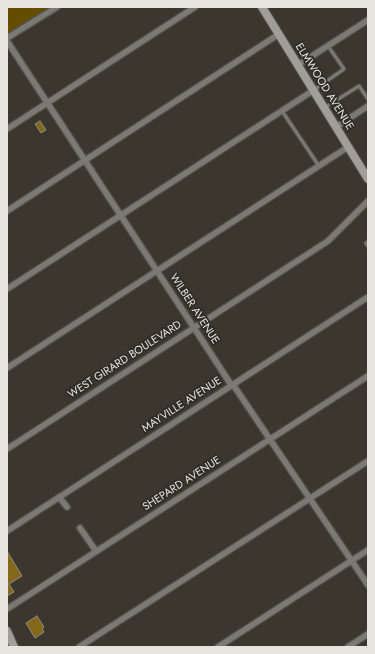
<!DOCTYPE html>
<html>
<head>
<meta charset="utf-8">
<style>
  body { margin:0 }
  #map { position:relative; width:375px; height:654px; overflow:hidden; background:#3b372e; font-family:Jost,sans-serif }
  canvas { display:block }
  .frame { position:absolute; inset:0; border:8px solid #e6e4de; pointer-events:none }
</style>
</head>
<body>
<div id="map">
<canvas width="375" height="654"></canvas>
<div class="frame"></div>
</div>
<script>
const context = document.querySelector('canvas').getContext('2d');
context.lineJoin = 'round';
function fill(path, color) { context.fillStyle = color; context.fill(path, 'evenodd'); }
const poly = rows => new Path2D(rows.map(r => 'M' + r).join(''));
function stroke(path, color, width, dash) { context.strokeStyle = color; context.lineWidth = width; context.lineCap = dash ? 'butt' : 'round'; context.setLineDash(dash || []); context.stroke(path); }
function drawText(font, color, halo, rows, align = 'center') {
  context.font = font + ' Jost,sans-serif'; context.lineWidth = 3.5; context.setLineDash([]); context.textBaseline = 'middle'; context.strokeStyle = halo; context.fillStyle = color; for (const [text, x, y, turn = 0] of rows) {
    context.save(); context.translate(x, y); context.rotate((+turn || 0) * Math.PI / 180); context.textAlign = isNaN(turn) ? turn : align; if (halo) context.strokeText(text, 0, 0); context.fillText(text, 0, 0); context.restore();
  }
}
fill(poly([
  [7,7,51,7,15,30,8,33,7,32]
]), '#644d00');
const building = poly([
  [40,121,46,130,41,133,35,124,40,121],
  [7,551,22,576,9,584,14,592,7,596,7,551],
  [37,616,44,627,42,628,44,632,35,638,26,623,37,616]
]);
fill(building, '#83681b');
stroke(building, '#918d83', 1);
const lane = poly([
  [314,90,344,69,328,46],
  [324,108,359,86,368,99],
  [282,111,319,166],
  [368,242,366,243,368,246]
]);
const street = poly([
  [7,38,57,7],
  [7,41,230,383,234,386,368,585],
  [298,65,368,20],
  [336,127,368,106],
  [7,129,195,7],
  [7,211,279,34],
  [7,289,314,90],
  [7,368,348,147],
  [7,449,328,241,368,201],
  [59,497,67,507],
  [80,528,96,551],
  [7,531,368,297],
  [7,609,368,376],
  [79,647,368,461],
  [218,647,368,550],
  [348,647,368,634]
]);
const secondary = poly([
  [262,7,368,179],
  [7,631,14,647]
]);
stroke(lane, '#56534a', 5);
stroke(street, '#56534a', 8);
stroke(secondary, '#56534a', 10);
stroke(lane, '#7b7975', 3);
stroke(street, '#7b7975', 5.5);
stroke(secondary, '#a19e97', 8);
drawText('11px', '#e6e4de', '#302d25', [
  ["ELMWOOD AVENUE",324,87,58],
  ["WILBER AVENUE",194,309,57],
  ["WEST GIRARD BOULEVARD",125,360,-33],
  ["MAYVILLE AVENUE",182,405,-33],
  ["SHEPARD AVENUE",182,484,-33]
]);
</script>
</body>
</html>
